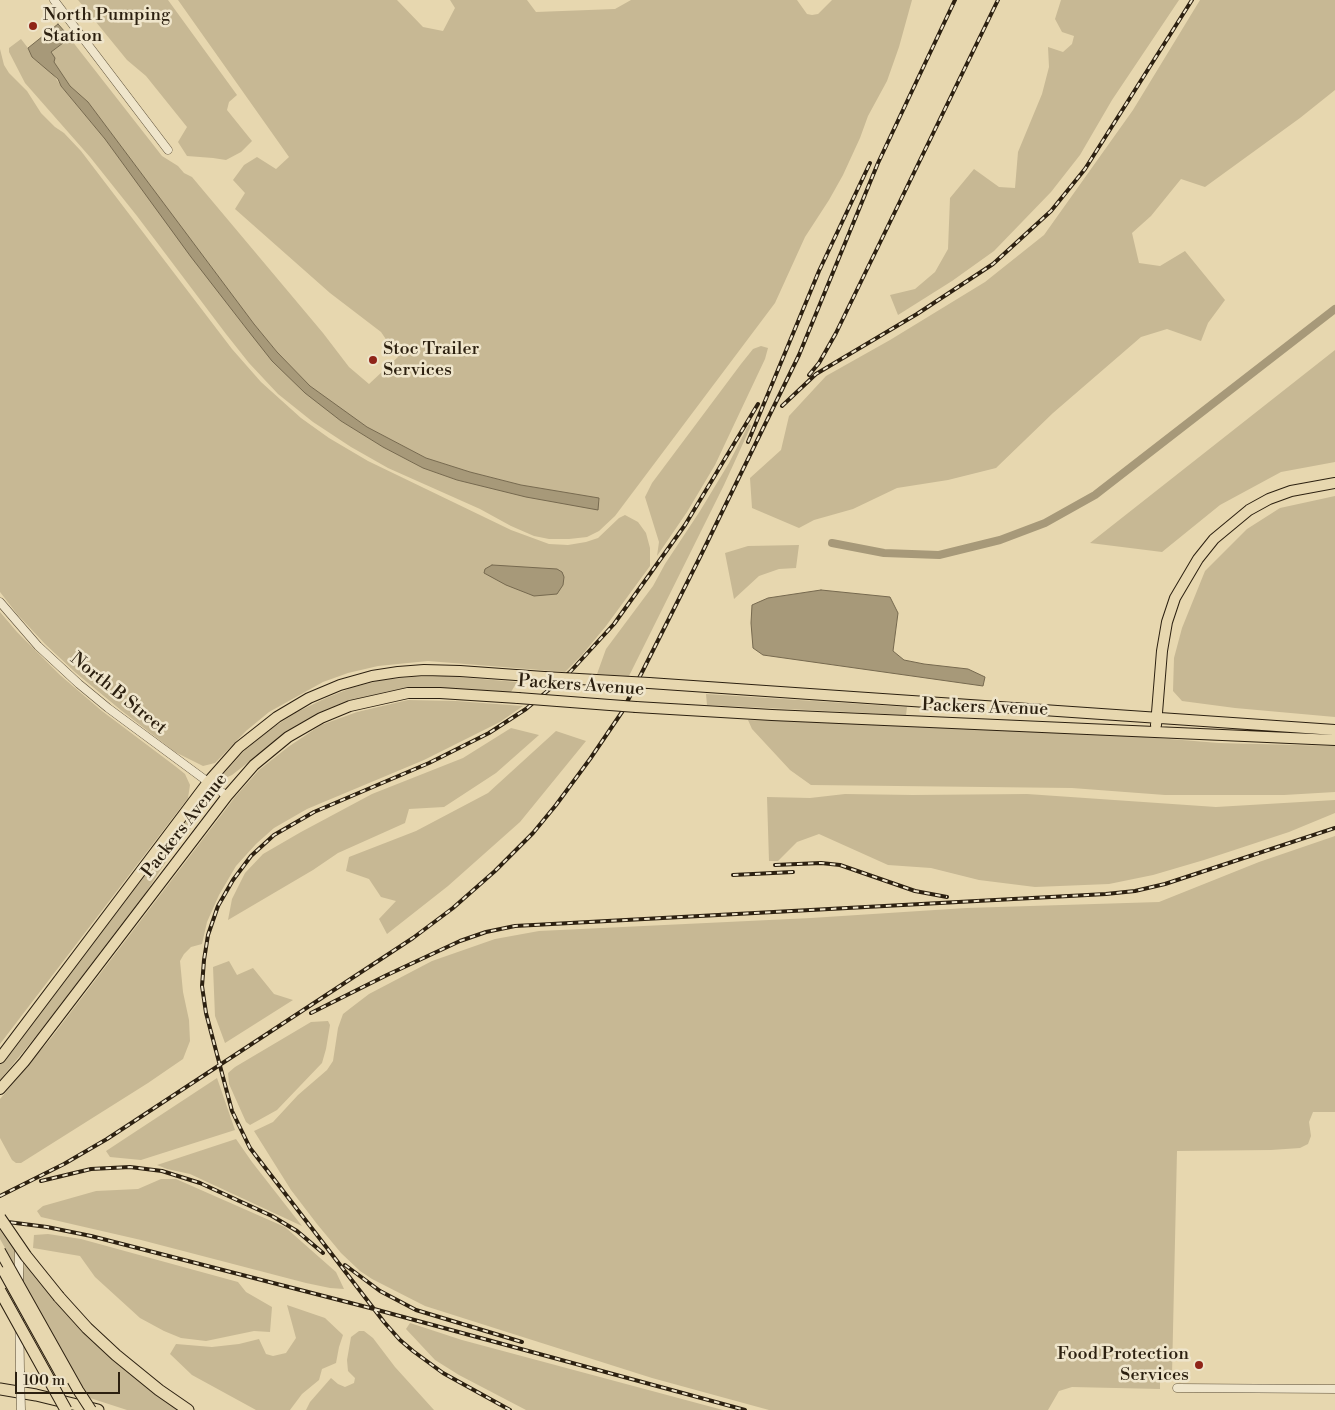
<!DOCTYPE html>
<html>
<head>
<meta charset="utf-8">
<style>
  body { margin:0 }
  #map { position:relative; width:1335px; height:1410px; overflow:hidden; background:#e7d7af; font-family:"Libre Bodoni",serif }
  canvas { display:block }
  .scale { position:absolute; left:15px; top:1372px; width:105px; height:22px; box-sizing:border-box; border:2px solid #2c2010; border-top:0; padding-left:6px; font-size:15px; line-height:18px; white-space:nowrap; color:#2c2010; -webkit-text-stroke:4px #efe5cb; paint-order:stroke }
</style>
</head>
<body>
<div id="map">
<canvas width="1335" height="1410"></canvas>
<div class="scale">100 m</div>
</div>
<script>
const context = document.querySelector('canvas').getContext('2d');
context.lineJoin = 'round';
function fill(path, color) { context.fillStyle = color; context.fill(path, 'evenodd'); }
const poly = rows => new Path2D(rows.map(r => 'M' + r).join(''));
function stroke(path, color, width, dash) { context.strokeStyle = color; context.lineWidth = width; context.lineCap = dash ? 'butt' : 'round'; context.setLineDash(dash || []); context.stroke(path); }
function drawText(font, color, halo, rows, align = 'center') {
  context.font = font + ' "Libre Bodoni",serif'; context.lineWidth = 5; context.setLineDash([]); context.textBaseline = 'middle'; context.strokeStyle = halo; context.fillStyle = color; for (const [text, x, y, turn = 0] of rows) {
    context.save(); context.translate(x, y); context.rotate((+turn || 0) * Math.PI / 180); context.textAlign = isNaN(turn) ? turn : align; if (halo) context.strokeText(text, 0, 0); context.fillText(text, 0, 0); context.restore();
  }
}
fill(poly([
  [78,0,168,0,237,95,229,102,227,110,252,141,241,152,226,160,213,158,187,156,178,142,187,127,146,76,127,60],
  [178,0,397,0,423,27,443,31,455,8,450,0,527,0,536,12,615,9,631,0,797,0,807,14,812,15,818,14,832,0,912,0,899,47,887,81,868,116,860,138,843,175,829,200,805,237,775,303,615,516,599,531,587,537,569,539,549,539,534,536,511,526,480,509,388,468,351,447,313,422,278,394,249,363,226,334,137,216,90,157,25,83,9,52,9,48,21,39,28,48,32,57,53,74,61,86,105,139,246,328,341,421,383,447,423,468,457,480,599,505,599,498,521,485,470,472,426,458,367,427,346,413,310,386,277,352,254,324,88,102,70,86,54,62,51,52,63,43,65,32,162,156,178,166,184,173,192,177,323,333,349,367,369,384,398,357,381,332,330,293,235,209,245,193,233,180,244,165,257,157,276,169,289,157],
  [1061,0,1179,0,1112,100,1080,155,1051,192,994,251,952,281,898,315,890,295,915,289,935,272,948,249,950,198,974,169,999,187,1015,188,1018,152,1042,94,1049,67,1048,47,1063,52,1072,44,1074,36,1062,32,1055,19],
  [1200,0,1335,0,1335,90,1300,118,1205,187,1181,179,1151,216,1132,233,1139,263,1160,266,1185,251,1225,300,1208,323,1201,341,1167,329,1141,337,1053,413,996,468,948,480,897,488,853,509,814,520,799,528,752,508,750,478,781,450,789,416,826,376,890,340,985,282,1044,235,1133,110],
  [0,49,4,65,9,73,27,91,41,113,55,127,64,133,81,151,232,349,261,382,301,418,329,438,368,461,511,530,549,544,568,545,586,542,598,538,619,518,625,515,638,522,646,533,650,548,650,566,606,626,582,655,565,672,428,661,378,666,348,673,323,682,269,712,246,731,215,763,203,766,175,752,122,711,76,673,45,644,17,614,0,592],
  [761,346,768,348,765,359,715,465,687,512,657,556,659,542,645,497,652,483,741,364,753,349],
  [1335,350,1335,462,1281,472,1220,505,1162,552,1090,543],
  [749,424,751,426,724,485,629,676,597,674,606,649,653,586,665,564,700,511,729,463],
  [1335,496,1335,717,1235,708,1182,701,1173,691,1174,658,1182,628,1205,571,1247,529,1280,508],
  [799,545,796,568,779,569,759,576,734,599,725,553,748,546],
  [0,612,17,632,60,675,102,711,175,766,185,774,190,785,188,798,0,1044],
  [446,676,517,682,511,692,468,689,425,688,390,691,353,700,322,713,291,729,232,775,223,779,220,778,244,751,269,730,297,712,326,698,351,688,381,680,412,677],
  [706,694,907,707,906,715,707,705],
  [408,700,456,701,523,706,500,722,424,760,307,809,274,828,256,844,236,866,219,895,207,922,202,944,191,947,184,954,180,961,183,992,189,1020,190,1041,183,1059,148,1083,21,1163,16,1163,12,1160,0,1138,0,1099,51,1038,235,797,259,770,288,747,321,725,357,712],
  [748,720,970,726,1058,730,1219,743,1335,746,1335,792,1284,795,1165,795,1072,788,811,785,790,770,752,729],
  [511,728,539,735,496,773,444,807,409,809,405,823,338,853,313,870,228,920,232,899,245,873,263,854,301,832,372,794,463,758],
  [556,731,586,741,520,822,448,886,387,934,379,919,396,901,381,897,369,879,346,871,349,857,416,831,488,793],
  [845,794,913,795,1027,794,1216,807,1335,800,1335,813,1289,832,1204,860,1153,875,1109,884,1035,887,979,880,931,868,888,865,819,834,797,842,778,861,769,861,767,797,810,798],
  [198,804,201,804,202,807,197,820,169,857,139,903,37,1035,0,1080,0,1064],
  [1335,836,1335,1112,1313,1112,1309,1122,1311,1136,1308,1144,1300,1148,1271,1150,1177,1151,1172,1375,1160,1375,1160,1389,1072,1387,1059,1391,1048,1410,769,1410,652,1378,425,1306,372,1279,360,1271,341,1253,317,1224,291,1190,254,1131,273,1122,298,1095,327,1070,333,1061,338,1028,343,1014,352,1007,369,994,432,961,495,939,539,931,811,918,966,908,1159,902,1259,862],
  [229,961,237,975,253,968,274,994,293,1000,225,1043,215,1016,213,967],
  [328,1021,330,1025,326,1049,322,1063,277,1110,250,1125,246,1122,229,1084,228,1073,235,1067,311,1022],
  [217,1078,235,1130,141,1160,110,1157,106,1151],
  [236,1139,252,1162,302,1226,190,1174,167,1169,157,1165],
  [161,1179,176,1179,285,1227,336,1272,344,1289,330,1288,306,1283,141,1240,41,1217,37,1211,43,1206,96,1191,138,1189],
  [0,1226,15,1247,14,1264,0,1239],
  [48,1234,81,1239,238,1282,246,1292,272,1307,270,1332,254,1331,206,1341,181,1338,164,1331,140,1318,95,1277,80,1256,33,1248,34,1235],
  [25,1261,180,1410,127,1410,90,1398,73,1372,22,1280],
  [287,1305,325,1318,343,1335,339,1347,336,1363,322,1369,319,1380,302,1394,290,1410,256,1410,192,1375,170,1354,176,1344,212,1347,239,1344,259,1339,266,1354,273,1356,286,1353,296,1338],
  [410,1323,462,1340,723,1410,526,1410,459,1375,435,1360,406,1329],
  [359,1331,364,1331,373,1338,395,1367,434,1410,306,1410,310,1402,331,1378,338,1384,345,1387,354,1383,355,1378,348,1371,347,1360,351,1337]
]), '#c7b894');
const water = poly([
  [58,24,65,32,63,43,51,52,55,58,54,62,70,86,88,102,254,324,277,352,310,386,367,427,426,458,470,472,521,485,599,498,598,510,526,497,457,480,423,468,383,447,341,421,305,393,272,361,246,328,191,257,105,139,61,86,58,79,32,57,28,48,58,24],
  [492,565,557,569,562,572,564,577,563,585,557,594,534,596,506,585,484,573,485,569,492,565],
  [821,590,890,597,898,613,893,651,904,660,924,664,968,669,985,677,983,686,763,655,753,648,751,623,752,605,768,598,821,590]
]);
fill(water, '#a79979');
stroke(water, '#76694f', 1);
stroke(poly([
  [832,543,884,553,939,555,1000,540,1045,523,1095,495,1335,309]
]), '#a79979', 8);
const minor = poly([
  [54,0,168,150],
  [0,602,38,646,79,684,108,708,227,796],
  [19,1247,19,1283],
  [19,1300,20,1371],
  [1177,1388,1335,1389]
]);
const major = poly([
  [649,683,1335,730],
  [636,707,772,715,1335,740],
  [1156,725,1162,651,1167,622,1175,598,1198,559,1214,539,1249,510,1269,499,1291,491,1335,483],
  [0,1058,208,782,239,747,277,717,309,698,340,685,372,676,398,672,424,670,460,671,544,677],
  [0,1089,24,1062,227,796,254,765,288,737,321,718,350,706,408,693,440,693,518,698]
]);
const highway = poly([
  [59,1297,87,1328,116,1355,159,1390,188,1410],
  [0,1389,36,1395,98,1410]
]);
stroke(minor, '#5b4e38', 9);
stroke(major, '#2c2010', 12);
stroke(highway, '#2c2010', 13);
stroke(minor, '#efe5cb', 8);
stroke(major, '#e7d7af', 10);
stroke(highway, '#e7d7af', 11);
const rail = poly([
  [809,375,819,363,836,333,998,0],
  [782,406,816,374,917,314,993,264,1051,211,1085,169,1192,0],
  [748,442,819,271,870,163],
  [775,865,821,863,840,865,915,891,947,897],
  [733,875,793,872],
  [311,1013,387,975,460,941,486,932,515,926,1106,894,1135,891,1165,884,1335,828],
  [41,1181,91,1169,130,1167,162,1171,200,1183,272,1216,297,1231,323,1253],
  [0,1196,64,1164,107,1139,413,938,453,908,495,871,533,833,556,805,590,759,622,712,701,555,799,355,878,163,955,0],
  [0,1221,47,1227,91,1236,374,1309,745,1410],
  [345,1265,380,1291,416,1310,522,1342],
  [510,1410,443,1373,413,1351,400,1340,384,1322,250,1148,232,1111,206,1013,202,986,204,960,208,935,218,906,233,880,251,856,274,835,314,812,429,763,489,733,526,709,570,672,614,624,685,525,758,404]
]);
stroke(rail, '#2c2010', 4);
stroke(rail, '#efe5cb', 2, [5.5]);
const minorBridge = poly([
  [20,1371,21,1410]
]);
const majorBridge = poly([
  [544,677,649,683],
  [518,698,636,707],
  [0,1251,78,1390,91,1410],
  [4,1272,64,1380]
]);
const highwayBridge = poly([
  [0,1218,26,1256,59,1297],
  [0,1291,66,1410]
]);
stroke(minorBridge, '#5b4e38', 9, []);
stroke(majorBridge, '#2c2010', 12, []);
stroke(highwayBridge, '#2c2010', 13, []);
stroke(minorBridge, '#efe5cb', 8);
stroke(majorBridge, '#e7d7af', 10);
stroke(highwayBridge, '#e7d7af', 11);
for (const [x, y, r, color] of [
  [33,26,5,"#8f2418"],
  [373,360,5,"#8f2418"],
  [1199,1365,5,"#8f2418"]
]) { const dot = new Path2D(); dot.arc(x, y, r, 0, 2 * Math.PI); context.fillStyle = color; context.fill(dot); stroke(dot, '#efe5cb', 2); }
drawText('18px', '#2c2010', '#efe5cb', [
  ["North Pumping",43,16],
  ["Station",43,37],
  ["Stoc Trailer",383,350],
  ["Services",383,371],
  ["Food Protection",1189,1355,"right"],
  ["Services",1189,1376,"right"]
], 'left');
drawText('18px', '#2c2010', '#efe5cb', [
  ["Packers Avenue",581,686,4],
  ["North B Street",118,694,39],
  ["Packers Avenue",985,708,2],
  ["Packers Avenue",185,826,-52]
]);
</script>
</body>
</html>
